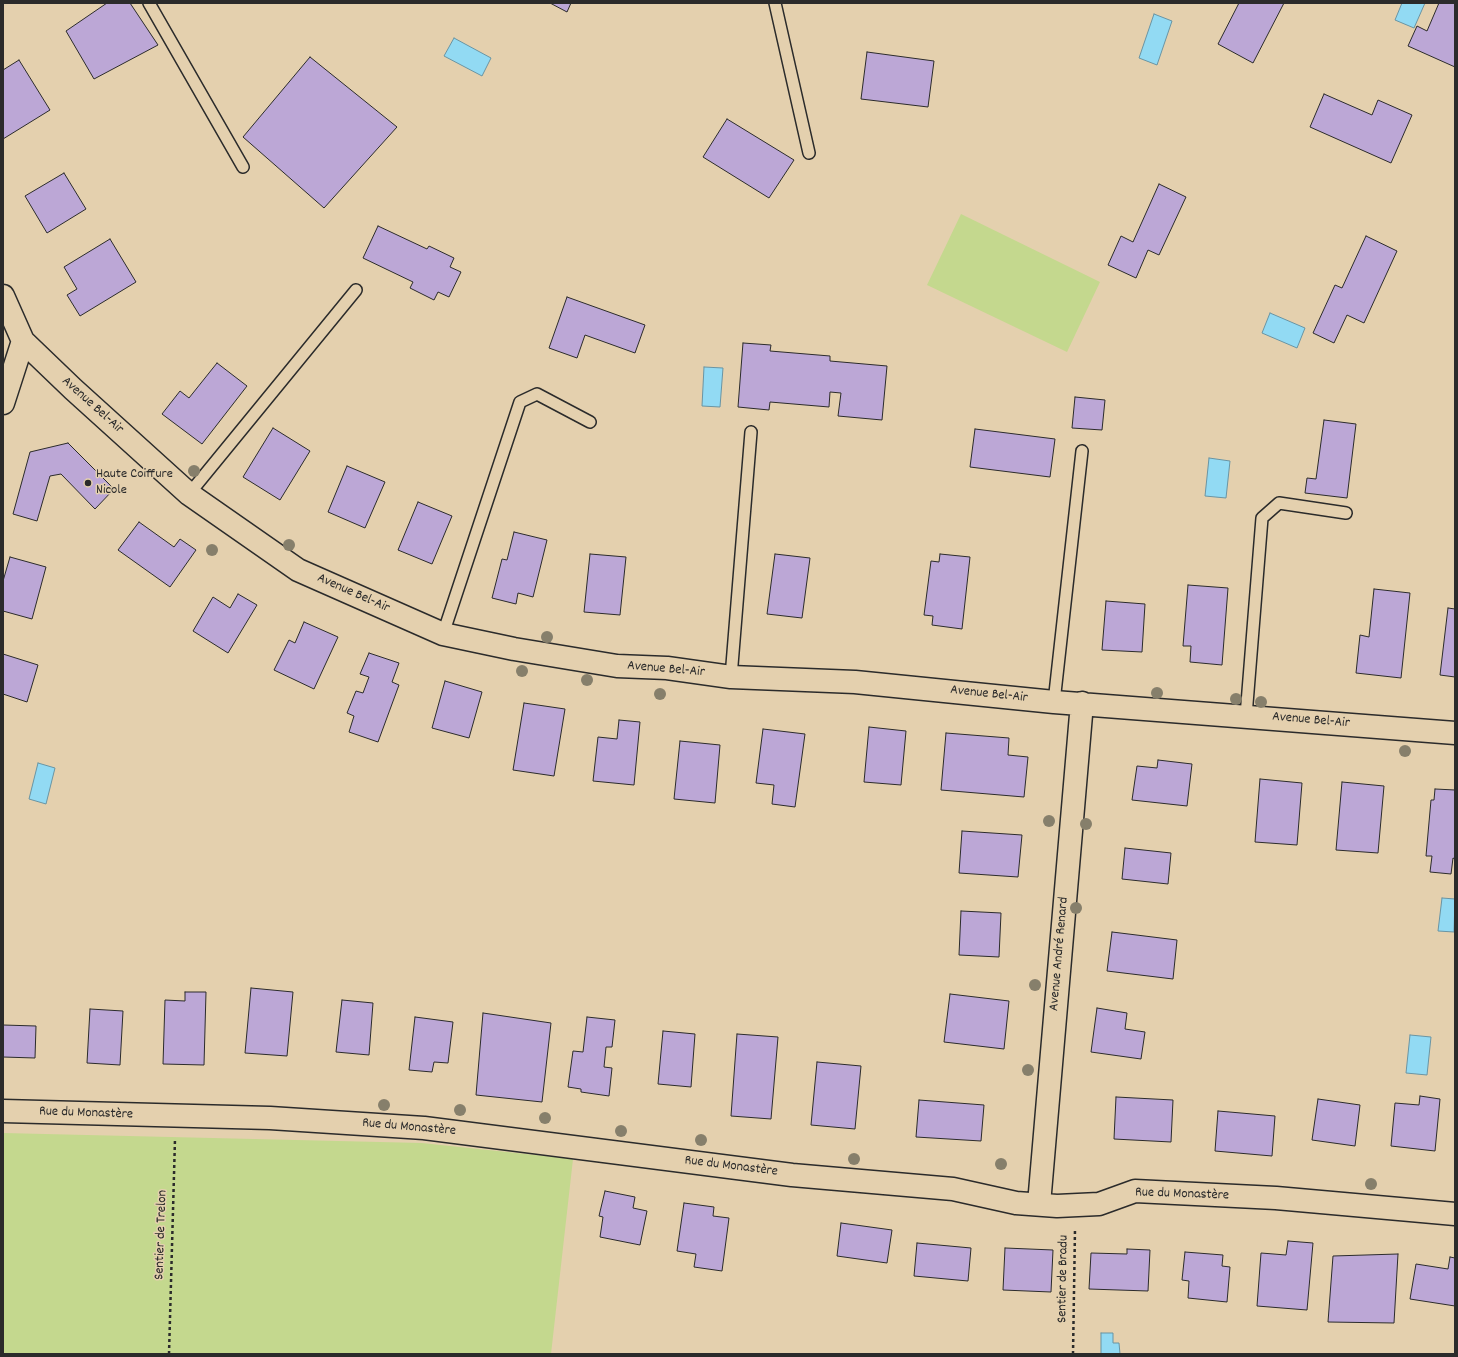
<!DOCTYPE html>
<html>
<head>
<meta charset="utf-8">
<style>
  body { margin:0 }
  #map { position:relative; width:1458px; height:1357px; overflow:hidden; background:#e4d0ae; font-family:Dekko,sans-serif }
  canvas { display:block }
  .frame { position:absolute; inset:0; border:4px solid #2b2b2b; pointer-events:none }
</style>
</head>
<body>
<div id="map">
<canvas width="1458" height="1357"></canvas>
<div class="frame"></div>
</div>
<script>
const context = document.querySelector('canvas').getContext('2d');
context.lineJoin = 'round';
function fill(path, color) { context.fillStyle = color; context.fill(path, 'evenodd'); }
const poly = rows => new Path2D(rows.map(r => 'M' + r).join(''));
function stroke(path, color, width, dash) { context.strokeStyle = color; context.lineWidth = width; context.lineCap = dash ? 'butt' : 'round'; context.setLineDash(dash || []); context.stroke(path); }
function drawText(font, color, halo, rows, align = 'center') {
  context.font = font + ' Dekko,sans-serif'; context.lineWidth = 3; context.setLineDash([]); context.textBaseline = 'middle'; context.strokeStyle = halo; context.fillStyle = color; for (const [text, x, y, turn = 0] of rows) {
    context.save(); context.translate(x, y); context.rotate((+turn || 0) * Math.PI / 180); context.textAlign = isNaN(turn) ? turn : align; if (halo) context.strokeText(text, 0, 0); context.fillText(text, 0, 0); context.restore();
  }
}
fill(poly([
  [961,214,1100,282,1067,352,927,285],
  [3,1133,422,1143,573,1159,551,1354,3,1354]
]), '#c4d88e');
const water = poly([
  [1402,3,1425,3,1414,28,1395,20,1402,3],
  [1154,14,1172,21,1157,65,1139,58,1154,14],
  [454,38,491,58,482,76,444,56,454,38],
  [1270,313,1305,328,1297,348,1262,333,1270,313],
  [704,367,723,368,720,407,702,406,704,367],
  [1209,458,1230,461,1226,498,1205,496,1209,458],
  [38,763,55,768,46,804,29,799,38,763],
  [1442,898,1455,899,1454,932,1438,931,1442,898],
  [1410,1035,1431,1037,1427,1075,1406,1073,1410,1035],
  [1101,1333,1113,1333,1113,1343,1119,1343,1120,1354,1101,1354,1101,1333]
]);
fill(water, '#92daf3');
stroke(water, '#6994a3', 1);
const building = poly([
  [107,3,130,3,158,45,94,79,66,31,107,3],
  [550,3,571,3,567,12,550,3],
  [1239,3,1284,3,1253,63,1218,44,1239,3],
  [1439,3,1455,3,1455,67,1408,46,1417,26,1427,31,1439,3],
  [867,52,934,61,928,107,861,99,867,52],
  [310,57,397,127,324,208,243,137,310,57],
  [19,60,50,110,3,139,3,70,19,60],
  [1324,94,1372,115,1378,100,1412,115,1391,163,1310,127,1324,94],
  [727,119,794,160,769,198,703,157,727,119],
  [64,173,86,209,47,233,25,196,64,173],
  [1159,184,1186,197,1159,255,1148,250,1136,278,1108,265,1121,236,1133,242,1159,184],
  [378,226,427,249,429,246,454,258,450,267,461,272,449,297,438,292,434,300,410,288,413,282,363,258,378,226],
  [1366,236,1397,251,1364,323,1347,315,1334,343,1313,333,1335,285,1342,288,1366,236],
  [110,239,136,282,80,316,67,295,77,289,64,267,110,239],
  [567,297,645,325,635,353,585,335,577,358,549,348,567,297],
  [743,343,771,345,770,351,830,356,830,361,887,366,882,420,838,416,841,393,830,392,829,407,770,402,769,410,738,407,743,343],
  [217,363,247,386,202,444,162,414,180,391,189,398,217,363],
  [1075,397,1105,400,1102,430,1072,428,1075,397],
  [1324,420,1356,424,1347,498,1305,493,1307,478,1316,479,1324,420],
  [273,428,310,451,280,500,243,477,273,428],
  [975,429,1055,439,1050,477,970,467,975,429],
  [68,443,114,489,95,509,61,474,50,476,37,521,13,514,30,452,68,443],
  [347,466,385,482,365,528,328,512,347,466],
  [418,502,452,516,432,564,398,550,418,502],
  [139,522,174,547,180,539,196,550,170,587,118,550,139,522],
  [514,532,547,540,533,597,518,593,516,604,492,598,502,559,507,560,514,532],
  [590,554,626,557,620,615,584,612,590,554],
  [775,554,810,558,802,618,767,614,775,554],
  [940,554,970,557,962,629,932,625,933,616,924,615,931,561,939,562,940,554],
  [10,557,46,567,32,619,3,611,3,581,10,557],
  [1188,585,1228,588,1222,665,1190,662,1191,646,1183,646,1188,585],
  [1374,589,1410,593,1401,678,1356,673,1360,635,1369,637,1374,589],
  [238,594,257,605,228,653,193,631,213,597,230,608,238,594],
  [1106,601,1145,604,1142,652,1102,650,1106,601],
  [1448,608,1455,609,1455,677,1440,675,1448,608],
  [304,622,338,637,314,689,274,670,289,640,295,643,304,622],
  [369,653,399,663,392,682,399,685,378,742,349,732,354,716,347,713,356,691,363,693,369,677,360,674,369,653],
  [3,654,38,665,27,702,3,694,3,654],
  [445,681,482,692,469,738,432,728,445,681],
  [524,703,565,709,554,776,513,770,524,703],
  [619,720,640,722,634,785,593,781,598,737,617,739,619,720],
  [869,727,906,731,901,785,864,782,869,727],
  [763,729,805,734,795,807,772,804,774,785,756,783,763,729],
  [946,733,1009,738,1008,755,1028,757,1024,797,941,790,946,733],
  [680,741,720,745,715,803,674,799,680,741],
  [1158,760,1192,764,1187,806,1132,800,1137,766,1157,768,1158,760],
  [1260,779,1302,783,1297,845,1255,842,1260,779],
  [1342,782,1384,786,1378,853,1336,850,1342,782],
  [1435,789,1455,790,1455,859,1453,858,1451,874,1430,872,1432,856,1426,856,1431,800,1434,800,1435,789],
  [962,831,1022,835,1018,877,959,873,962,831],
  [1125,848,1171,853,1168,884,1122,879,1125,848],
  [961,911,1001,913,999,957,959,955,961,911],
  [1112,932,1177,940,1173,979,1107,971,1112,932],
  [251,988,293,992,287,1056,245,1053,251,988],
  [185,992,206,992,204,1065,163,1064,165,1000,185,1001,185,992],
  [950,994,1009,1001,1004,1049,944,1042,950,994],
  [342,1000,373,1003,369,1055,336,1052,342,1000],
  [1097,1008,1127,1013,1125,1029,1145,1032,1141,1059,1091,1052,1097,1008],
  [90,1009,123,1011,120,1065,87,1063,90,1009],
  [483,1013,551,1023,542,1102,476,1095,483,1013],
  [415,1017,453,1022,448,1063,434,1062,432,1072,409,1070,415,1017],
  [587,1017,615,1020,612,1047,606,1047,604,1067,612,1068,609,1096,581,1092,581,1089,568,1087,573,1051,583,1052,587,1017],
  [3,1025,36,1026,35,1058,3,1057,3,1025],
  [663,1031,695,1034,691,1087,658,1084,663,1031],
  [737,1034,778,1037,771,1119,731,1116,737,1034],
  [817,1062,861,1066,855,1129,811,1125,817,1062],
  [1420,1096,1440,1099,1435,1151,1391,1146,1395,1103,1419,1105,1420,1096],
  [1116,1097,1173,1100,1171,1142,1114,1139,1116,1097],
  [1318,1099,1360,1105,1355,1146,1312,1140,1318,1099],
  [919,1100,984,1105,981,1141,916,1137,919,1100],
  [1218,1111,1275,1116,1272,1156,1215,1151,1218,1111],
  [605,1191,635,1197,633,1208,647,1211,640,1245,600,1237,603,1217,599,1216,605,1191],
  [684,1203,714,1207,713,1216,729,1218,722,1271,694,1267,696,1254,677,1251,684,1203],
  [841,1223,892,1230,887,1263,837,1256,841,1223],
  [1288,1241,1313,1243,1307,1310,1257,1306,1261,1253,1286,1255,1288,1241],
  [917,1243,971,1248,968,1281,914,1276,917,1243],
  [1005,1248,1053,1250,1051,1292,1003,1290,1005,1248],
  [1127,1249,1150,1250,1148,1291,1089,1289,1091,1253,1127,1254,1127,1249],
  [1185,1252,1223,1255,1222,1266,1230,1267,1227,1302,1188,1298,1189,1281,1182,1280,1185,1252],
  [1398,1254,1394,1323,1328,1322,1333,1256,1398,1254],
  [1450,1257,1455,1258,1455,1306,1410,1299,1416,1264,1448,1269,1450,1257]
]);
fill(building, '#bca7d6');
stroke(building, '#2b2b2b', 1);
const service = poly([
  [149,3,243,167],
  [775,3,809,153],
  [189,494,356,290],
  [443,634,520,402,537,394,590,422],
  [731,677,751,432],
  [1054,702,1082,451],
  [1246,716,1262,518,1279,503,1346,513]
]);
const minor = poly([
  [3,296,23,341,73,389,189,494,298,570,443,634,514,649,617,666,667,668,731,677,855,682,1054,702,1455,733],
  [3,403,23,341],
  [3,1111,270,1118,424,1128,792,1175,953,1189,1016,1203,1057,1206,1099,1204,1135,1191,1276,1198,1455,1214],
  [1039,1204,1082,703]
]);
stroke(service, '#2b2b2b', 14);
stroke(minor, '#2b2b2b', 25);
stroke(poly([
  [169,1354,175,1139],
  [1073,1354,1075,1229]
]), '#2b2b2b', 2.5, [3, 3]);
stroke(service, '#e4d0ae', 11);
stroke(minor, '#e4d0ae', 22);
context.fillStyle = '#867f6b';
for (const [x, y] of [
  [194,471],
  [289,545],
  [212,550],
  [547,637],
  [522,671],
  [587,680],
  [1157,693],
  [660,694],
  [1236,699],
  [1261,702],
  [1405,751],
  [1049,821],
  [1086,824],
  [1076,908],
  [1035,985],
  [1028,1070],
  [384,1105],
  [460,1110],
  [545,1118],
  [621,1131],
  [701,1140],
  [854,1159],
  [1001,1164],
  [1371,1184]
]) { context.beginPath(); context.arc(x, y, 6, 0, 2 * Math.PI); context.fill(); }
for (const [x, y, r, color] of [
  [88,483,4,"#2b2b2b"]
]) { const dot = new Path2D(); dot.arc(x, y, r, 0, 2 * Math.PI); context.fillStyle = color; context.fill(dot); stroke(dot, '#e4d0ae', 1.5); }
drawText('14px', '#2b2b2b', '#e4d0ae', [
  ["Avenue Bel-Air",92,406,42],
  ["Avenue Bel-Air",353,594,24],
  ["Avenue Bel-Air",666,670,5],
  ["Avenue Bel-Air",989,695,6],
  ["Avenue Bel-Air",1311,721,5],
  ["Avenue André Renard",1060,954,-85],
  ["Rue du Monastère",86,1114,2],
  ["Rue du Monastère",409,1128,5],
  ["Rue du Monastère",731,1167,7],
  ["Rue du Monastère",1182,1195,2],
  ["Sentier de Trelon",162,1235,-88],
  ["Sentier de Bradu",1064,1279,-89]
]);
drawText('14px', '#2b2b2b', '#e4d0ae', [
  ["Haute Coiffure",96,475],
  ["Nicole",96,491]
], 'left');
</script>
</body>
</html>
